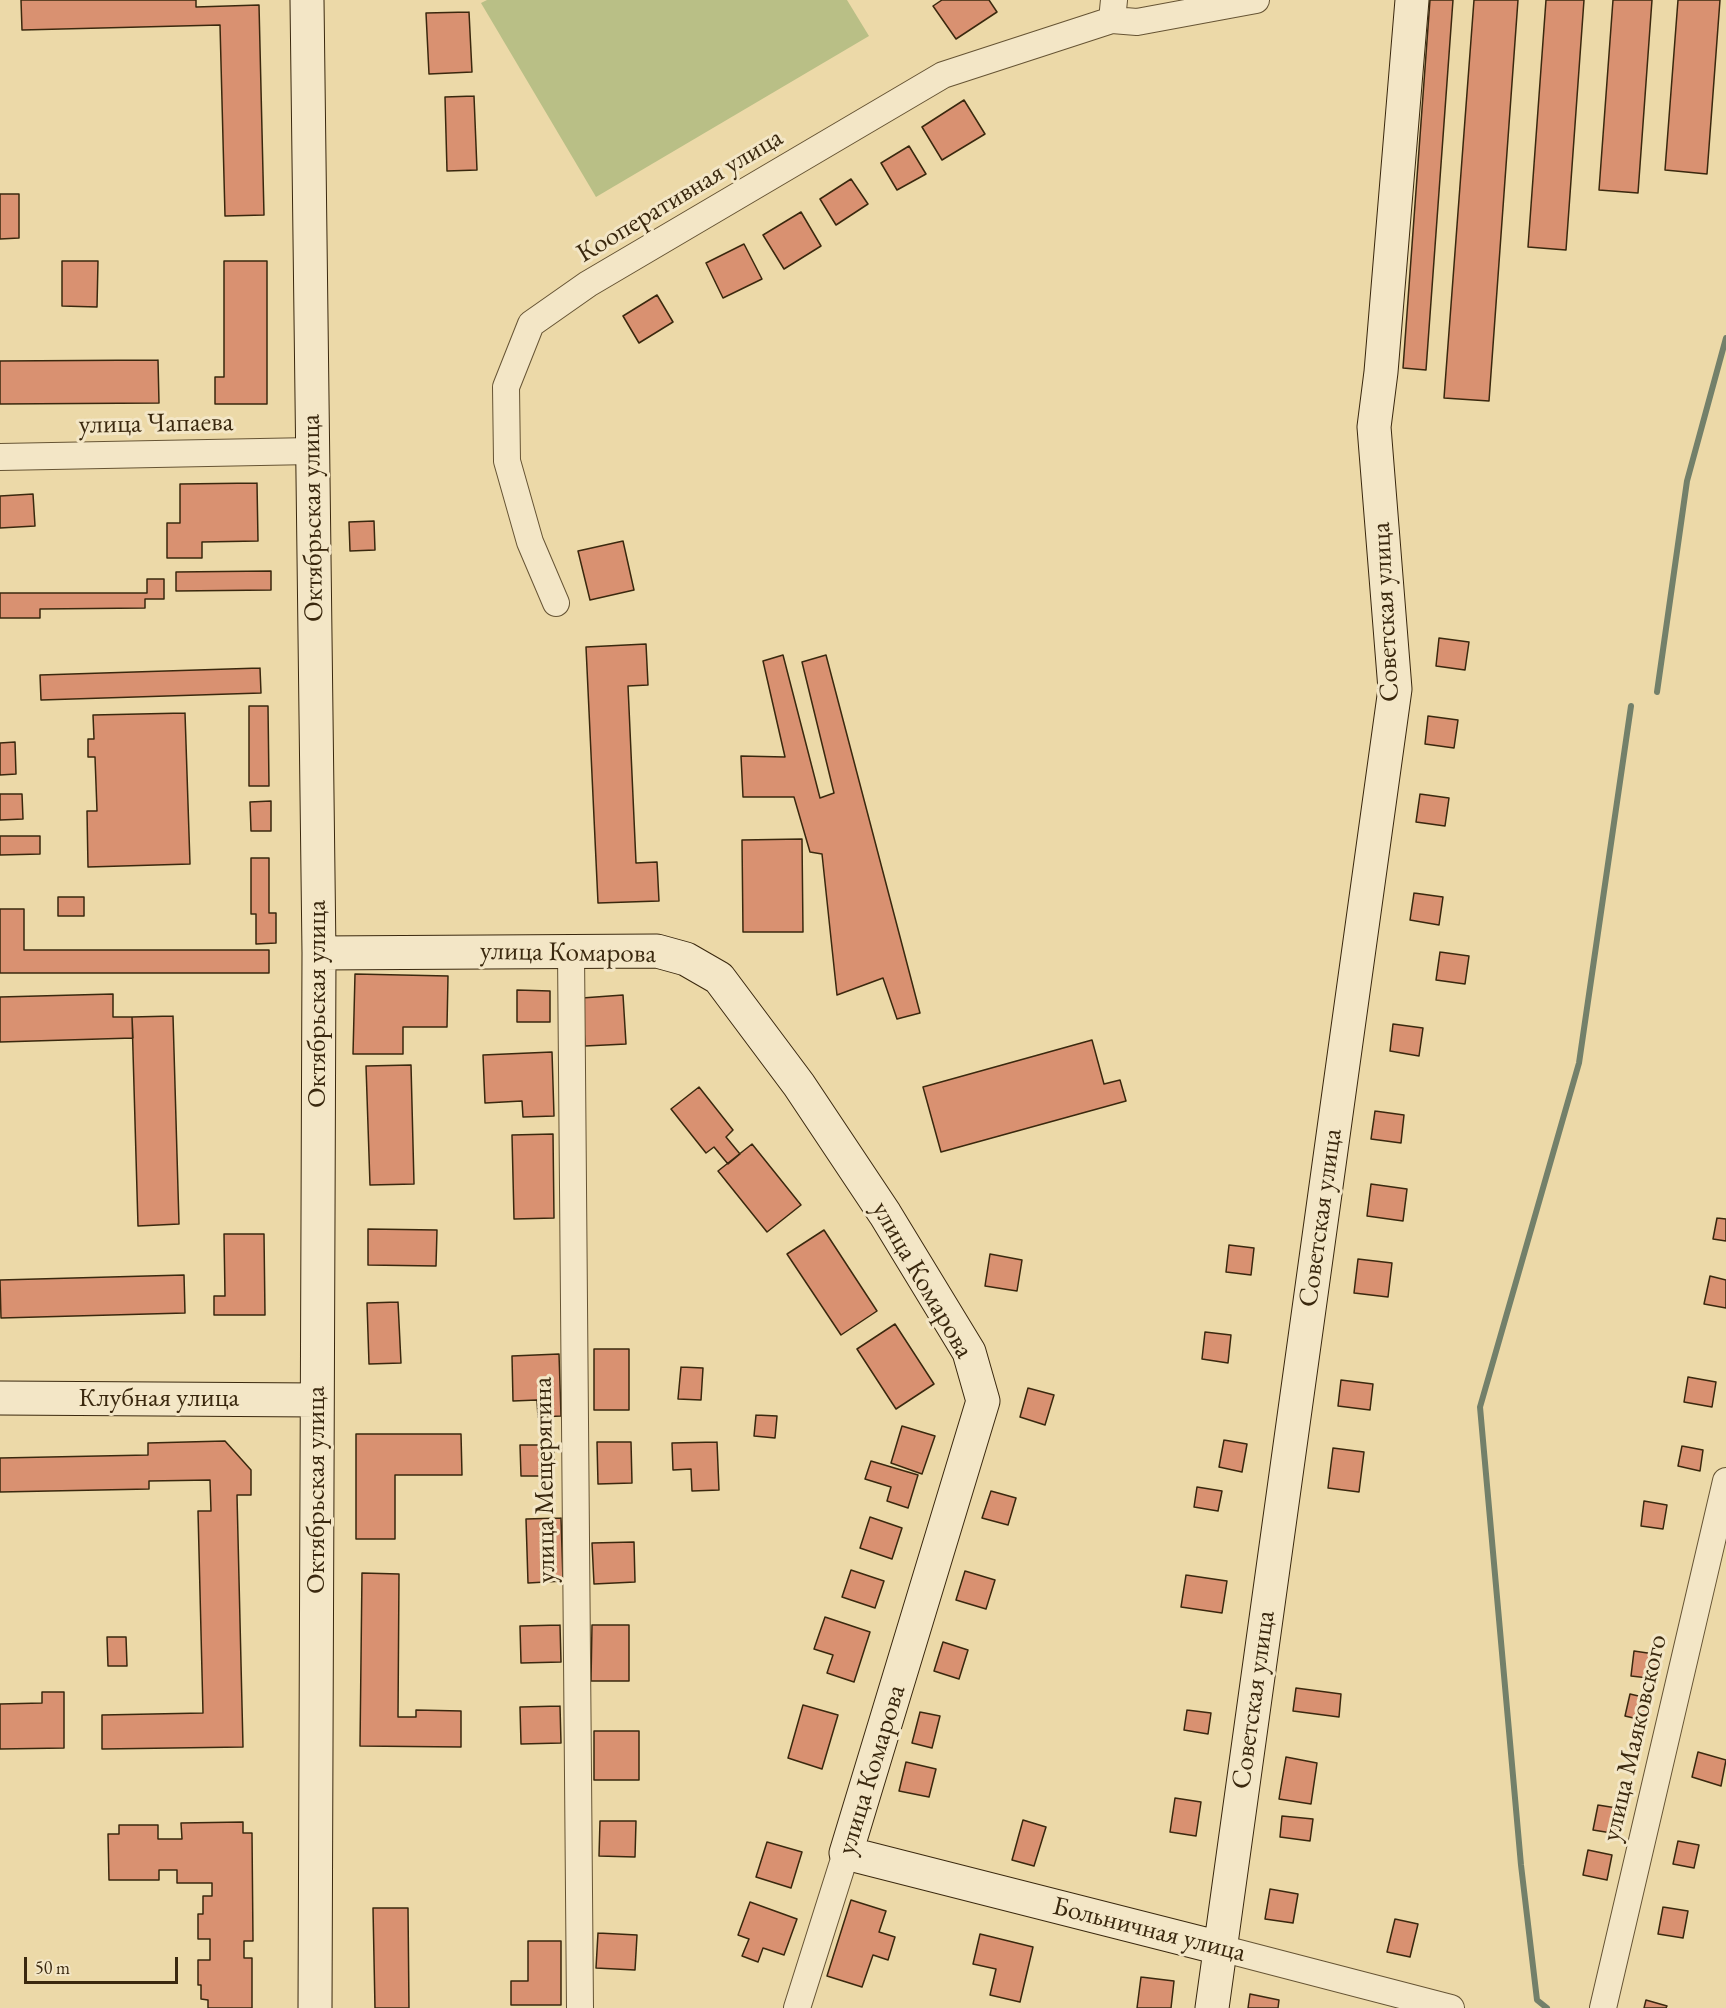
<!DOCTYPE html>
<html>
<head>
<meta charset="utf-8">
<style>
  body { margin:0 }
  #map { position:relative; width:1726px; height:2008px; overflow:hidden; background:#ecd9a8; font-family:"EB Garamond",serif }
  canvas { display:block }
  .scale { position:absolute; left:24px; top:1957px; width:154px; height:27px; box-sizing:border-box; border:3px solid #3a280e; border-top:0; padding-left:8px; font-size:18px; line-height:21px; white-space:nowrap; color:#3a280e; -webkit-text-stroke:4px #f3e6c6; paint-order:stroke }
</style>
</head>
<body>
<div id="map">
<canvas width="1726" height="2008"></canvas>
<div class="scale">50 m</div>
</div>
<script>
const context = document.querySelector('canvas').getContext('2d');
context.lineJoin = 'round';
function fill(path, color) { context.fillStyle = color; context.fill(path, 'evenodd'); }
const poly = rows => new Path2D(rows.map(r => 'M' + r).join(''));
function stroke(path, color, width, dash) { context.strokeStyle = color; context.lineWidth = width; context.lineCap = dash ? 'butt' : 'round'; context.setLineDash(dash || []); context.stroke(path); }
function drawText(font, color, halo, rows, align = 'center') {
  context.font = font + ' "EB Garamond",serif'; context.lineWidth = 6; context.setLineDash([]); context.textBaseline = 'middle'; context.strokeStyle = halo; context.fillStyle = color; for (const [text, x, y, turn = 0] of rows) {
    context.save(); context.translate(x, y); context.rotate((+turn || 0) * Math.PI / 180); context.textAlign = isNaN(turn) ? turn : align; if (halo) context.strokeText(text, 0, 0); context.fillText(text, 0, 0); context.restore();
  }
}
fill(poly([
  [487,0,847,0,869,36,596,197,481,3]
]), '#b9bf86');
stroke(poly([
  [1657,692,1687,481,1726,338],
  [1547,2008,1537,2000,1521,1865,1480,1407,1579,1063,1631,706]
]), '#73806a', 6);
const building = poly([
  [21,0,196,0,196,7,259,5,264,215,225,216,220,25,22,30,21,0],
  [942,0,989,0,997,12,956,39,933,6,942,0],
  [1430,0,1453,0,1426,370,1403,368,1430,0],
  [1474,0,1518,0,1489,401,1444,398,1474,0],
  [1546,0,1584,0,1566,250,1528,247,1546,0],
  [1613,0,1652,0,1638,193,1599,190,1613,0],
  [1678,0,1720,0,1707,174,1665,170,1678,0],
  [469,12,472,72,429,74,426,13,469,12],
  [474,96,477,170,447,171,445,97,474,96],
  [964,100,985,134,942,160,922,127,964,100],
  [909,146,926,174,897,190,881,163,909,146],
  [851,179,868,204,836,225,820,199,851,179],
  [0,194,19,194,19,238,0,239,0,194],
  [801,212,821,246,784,269,763,235,801,212],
  [744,244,762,279,723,298,706,263,744,244],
  [62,261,98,261,97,307,62,306,62,261],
  [224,261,267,261,267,404,215,404,215,377,224,377,224,261],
  [657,295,673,322,639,343,623,316,657,295],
  [158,360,159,403,0,404,0,361,158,360],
  [257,483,258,541,202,542,202,558,167,558,167,523,180,523,180,484,257,483],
  [33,494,35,526,0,528,0,496,33,494],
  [374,521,375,550,350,551,349,522,374,521],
  [623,541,634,590,590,600,578,551,623,541],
  [271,571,271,590,176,591,176,572,271,571],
  [147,579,164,579,164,599,145,599,145,608,40,609,40,618,0,618,0,593,147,593,147,579],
  [1439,638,1469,642,1465,670,1436,666,1439,638],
  [646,644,648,685,628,686,636,863,657,862,659,901,598,903,586,647,646,644],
  [783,655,820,798,834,793,802,662,826,655,920,1013,897,1019,883,978,837,995,822,854,810,852,794,797,743,797,741,756,785,757,763,661,783,655],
  [260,668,261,693,41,700,40,675,260,668],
  [249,706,268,706,269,786,249,786,249,706],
  [185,713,190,864,88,867,87,811,97,811,95,757,88,757,88,739,94,739,93,715,185,713],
  [1428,716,1458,720,1454,748,1425,744,1428,716],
  [15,742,16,774,0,775,0,743,15,742],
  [0,794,22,794,23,819,0,820,0,794],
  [1420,794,1449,798,1445,826,1416,822,1420,794],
  [271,801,271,831,251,831,250,802,271,801],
  [0,836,40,836,40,854,0,855,0,836],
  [802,839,803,932,743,932,742,840,802,839],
  [251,858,269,858,269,913,276,913,276,943,256,944,256,914,251,914,251,858],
  [1414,893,1443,897,1439,925,1410,920,1414,893],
  [58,897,84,897,84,916,58,916,58,897],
  [0,909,24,909,24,950,269,950,269,973,0,973,0,909],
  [1440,952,1469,956,1465,984,1436,980,1440,952],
  [355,974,448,976,447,1027,403,1027,403,1054,353,1054,355,974],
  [517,990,550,991,550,1022,517,1022,517,990],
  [113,994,113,1017,132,1017,133,1038,0,1042,0,997,113,994],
  [623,995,626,1044,585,1046,582,998,623,995],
  [173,1016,179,1224,138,1226,132,1017,173,1016],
  [1393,1024,1423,1028,1419,1056,1390,1051,1393,1024],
  [1092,1040,1104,1084,1120,1080,1126,1101,941,1152,923,1087,1092,1040],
  [552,1052,554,1116,523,1117,522,1101,485,1103,483,1055,552,1052],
  [411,1065,414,1184,370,1185,366,1066,411,1065],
  [699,1087,733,1130,726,1137,740,1154,728,1164,714,1147,706,1153,671,1109,699,1087],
  [1375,1111,1404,1115,1401,1143,1371,1139,1375,1111],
  [553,1134,554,1218,514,1219,512,1135,553,1134],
  [752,1144,801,1205,767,1232,718,1171,752,1144],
  [1371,1184,1407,1189,1403,1221,1367,1216,1371,1184],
  [1717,1218,1726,1219,1726,1241,1713,1239,1717,1218],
  [368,1229,437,1230,436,1266,368,1265,368,1229],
  [824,1230,877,1311,841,1335,787,1254,824,1230],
  [224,1234,264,1234,265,1315,214,1315,214,1296,225,1296,224,1234],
  [1229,1245,1254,1248,1251,1275,1226,1272,1229,1245],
  [990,1254,1022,1260,1017,1291,985,1286,990,1254],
  [1358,1259,1392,1263,1388,1297,1354,1293,1358,1259],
  [184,1275,185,1313,1,1318,0,1280,184,1275],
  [1710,1276,1726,1280,1726,1308,1704,1304,1710,1276],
  [398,1302,401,1363,369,1364,367,1303,398,1302],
  [895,1324,934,1384,896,1409,857,1349,895,1324],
  [1205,1332,1231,1335,1228,1363,1202,1359,1205,1332],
  [594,1349,629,1349,629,1410,594,1410,594,1349],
  [559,1354,561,1416,538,1417,537,1400,513,1401,512,1356,559,1354],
  [681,1367,703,1368,701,1400,678,1399,681,1367],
  [1688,1377,1716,1382,1712,1407,1684,1402,1688,1377],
  [1341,1380,1373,1384,1370,1410,1338,1406,1341,1380],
  [1028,1388,1054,1395,1045,1425,1020,1417,1028,1388],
  [756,1415,777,1416,775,1438,754,1436,756,1415],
  [902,1426,935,1436,922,1474,891,1463,902,1426],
  [356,1434,461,1434,462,1475,395,1475,395,1539,356,1539,356,1434],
  [1224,1440,1247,1444,1242,1472,1219,1467,1224,1440],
  [225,1441,251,1470,251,1495,237,1495,243,1747,102,1749,102,1715,203,1713,198,1511,211,1511,210,1480,149,1481,149,1489,0,1492,0,1458,148,1455,148,1443,225,1441],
  [597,1442,631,1442,632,1483,598,1484,597,1442],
  [717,1442,719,1490,692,1491,691,1469,673,1470,672,1443,717,1442],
  [520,1445,554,1445,554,1476,521,1476,520,1445],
  [1682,1446,1703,1450,1700,1471,1678,1466,1682,1446],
  [1333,1448,1364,1452,1359,1492,1328,1488,1333,1448],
  [871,1461,918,1475,908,1508,887,1501,891,1487,865,1479,871,1461],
  [1197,1487,1222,1491,1218,1511,1194,1507,1197,1487],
  [991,1491,1016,1498,1008,1525,982,1518,991,1491],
  [1644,1501,1667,1505,1663,1529,1641,1526,1644,1501],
  [870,1517,902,1528,892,1559,860,1548,870,1517],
  [561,1518,563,1581,528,1583,526,1519,561,1518],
  [634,1542,635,1582,594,1584,592,1543,634,1542],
  [851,1570,884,1581,875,1608,842,1597,851,1570],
  [965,1571,995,1580,986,1609,956,1600,965,1571],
  [362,1573,399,1574,398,1717,416,1717,416,1710,461,1711,461,1747,360,1746,362,1573],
  [1186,1575,1227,1581,1222,1613,1181,1607,1186,1575],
  [825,1617,870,1632,854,1682,827,1673,833,1655,814,1649,825,1617],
  [560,1625,561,1662,521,1663,520,1626,560,1625],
  [592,1625,629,1625,629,1681,591,1681,592,1625],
  [107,1637,126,1637,127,1666,108,1666,107,1637],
  [943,1642,968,1650,959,1679,934,1671,943,1642],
  [1634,1651,1661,1655,1657,1679,1631,1676,1634,1651],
  [1296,1688,1341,1694,1339,1717,1293,1711,1296,1688],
  [42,1692,64,1692,64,1748,0,1749,0,1704,42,1703,42,1692],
  [1630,1694,1651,1699,1646,1721,1625,1716,1630,1694],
  [803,1705,838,1715,822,1769,788,1758,803,1705],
  [560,1706,561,1743,521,1744,520,1707,560,1706],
  [1187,1710,1211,1713,1208,1734,1184,1730,1187,1710],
  [920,1712,940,1716,932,1748,912,1743,920,1712],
  [594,1731,639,1731,639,1780,594,1780,594,1731],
  [1698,1752,1726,1760,1721,1786,1692,1777,1698,1752],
  [1286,1757,1317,1763,1311,1804,1279,1799,1286,1757],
  [906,1762,936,1769,929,1797,899,1791,906,1762],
  [1175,1798,1201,1802,1196,1836,1170,1832,1175,1798],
  [1598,1805,1623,1809,1618,1834,1593,1830,1598,1805],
  [1282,1816,1313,1819,1310,1841,1280,1837,1282,1816],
  [1023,1820,1046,1827,1034,1866,1012,1860,1023,1820],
  [600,1821,636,1821,635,1857,599,1856,600,1821],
  [243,1822,243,1833,252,1833,253,1941,244,1941,244,1958,252,1958,252,2008,208,2008,208,2000,201,1999,201,1985,198,1985,198,1960,210,1960,210,1939,198,1939,198,1914,203,1914,203,1896,212,1896,212,1883,177,1883,177,1870,159,1870,159,1880,109,1880,108,1834,119,1834,119,1825,158,1825,158,1839,182,1839,181,1823,243,1822],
  [1678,1841,1699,1845,1694,1868,1673,1864,1678,1841],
  [767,1842,802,1852,791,1888,756,1877,767,1842],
  [1588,1850,1612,1855,1607,1880,1583,1875,1588,1850],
  [1270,1889,1298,1894,1293,1923,1265,1919,1270,1889],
  [851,1900,886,1911,879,1932,895,1937,888,1960,873,1955,862,1987,827,1976,851,1900],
  [750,1902,797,1919,784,1955,763,1948,758,1962,742,1956,749,1939,738,1935,750,1902],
  [1663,1907,1688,1911,1683,1938,1658,1934,1663,1907],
  [373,1908,408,1908,409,2008,375,2008,373,1908],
  [1395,1919,1418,1924,1410,1957,1387,1952,1395,1919],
  [598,1933,637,1935,635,1970,596,1968,598,1933],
  [980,1934,1033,1947,1020,2002,990,1995,996,1969,973,1964,980,1934],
  [528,1941,561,1941,561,2005,511,2005,511,1981,528,1981,528,1941],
  [1141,1977,1174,1981,1171,2008,1137,2008,1141,1977],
  [1250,1994,1279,2000,1278,2008,1248,2008,1250,1994],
  [1646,2000,1667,2006,1666,2008,1644,2008,1646,2000]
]);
fill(building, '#d99171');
stroke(building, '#3a280e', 1.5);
const street = poly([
  [1112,20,1137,22,1256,0],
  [0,457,312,451],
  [556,603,530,542,507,461,506,387,531,324,588,284,943,75,1112,20,1114,0],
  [571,952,580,2008],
  [1220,1948,1451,2008],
  [797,2008,846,1853],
  [1603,2008,1726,1481]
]);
const secondary = poly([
  [307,0,319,953,315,2008],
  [319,953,657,951,686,959,719,978,799,1085,885,1214,969,1352,983,1401,846,1853,1220,1948],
  [0,1398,317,1400],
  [1212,2008,1395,689,1374,427,1381,372,1412,0]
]);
stroke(street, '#665434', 28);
stroke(secondary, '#3a280e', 35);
stroke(street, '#f3e6c6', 26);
stroke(secondary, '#f3e6c6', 33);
drawText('27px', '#3a280e', '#f3e6c6', [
  ["Кооперативная улица",680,196,-31],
  ["улица Чапаева",156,424,-1],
  ["Октябрьская улица",313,518,-91],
  ["Советская улица",1386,612,-93],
  ["улица Комарова",568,953,1],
  ["Октябрьская улица",318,1004,-90],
  ["Советская улица",1321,1218,-82],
  ["улица Комарова",922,1280,60],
  ["Клубная улица",159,1399],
  ["улица Мещерягина",545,1480,-91],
  ["Октябрьская улица",317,1490,-90],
  ["Советская улица",1254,1700,-82],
  ["улица Маяковского",1635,1738,-77],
  ["улица Комарова",872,1770,-73],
  ["Больничная улица",1149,1930,14]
]);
</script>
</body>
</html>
